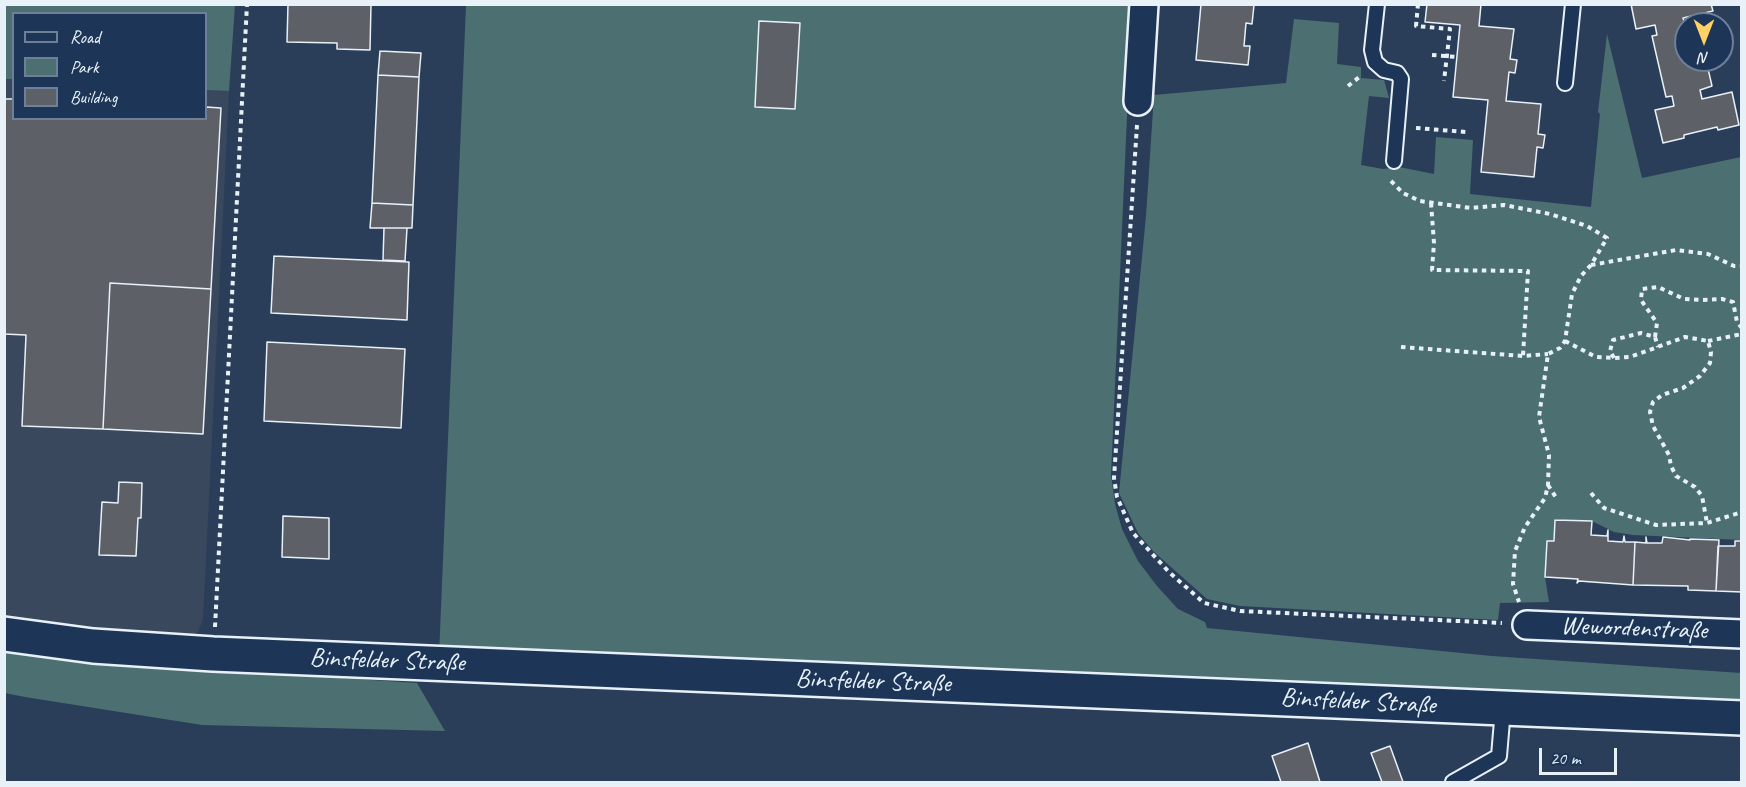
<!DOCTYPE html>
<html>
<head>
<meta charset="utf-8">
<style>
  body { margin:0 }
  #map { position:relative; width:1746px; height:787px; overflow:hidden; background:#2a3e5a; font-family:Caveat,sans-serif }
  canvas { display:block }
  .frame { position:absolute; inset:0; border:6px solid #e8f1f8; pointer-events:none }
  .legend { position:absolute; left:12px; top:12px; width:195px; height:108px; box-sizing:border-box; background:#1d3557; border:2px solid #6e8097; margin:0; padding:8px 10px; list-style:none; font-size:18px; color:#e8f1f8 }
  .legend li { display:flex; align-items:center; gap:12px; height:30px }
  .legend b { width:30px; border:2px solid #6e8097 }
  .north { position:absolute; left:1674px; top:12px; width:60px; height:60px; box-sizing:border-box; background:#1d3557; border:2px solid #6e8097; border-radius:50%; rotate:180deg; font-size:16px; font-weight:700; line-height:24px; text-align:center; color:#e8f1f8 }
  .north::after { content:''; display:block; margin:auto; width:21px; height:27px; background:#ffd166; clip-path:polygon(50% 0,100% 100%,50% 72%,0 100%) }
  .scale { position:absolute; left:1539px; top:748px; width:78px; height:27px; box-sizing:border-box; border:3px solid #e8f1f8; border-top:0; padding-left:8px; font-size:18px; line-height:21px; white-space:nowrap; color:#e8f1f8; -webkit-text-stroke:4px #1d3557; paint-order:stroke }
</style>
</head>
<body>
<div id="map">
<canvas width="1746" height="787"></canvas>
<div class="frame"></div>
<ul class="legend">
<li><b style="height:8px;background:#1d3557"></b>Road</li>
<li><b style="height:16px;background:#4c6f71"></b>Park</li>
<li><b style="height:16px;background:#5e6068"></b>Building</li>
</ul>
<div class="north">N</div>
<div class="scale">20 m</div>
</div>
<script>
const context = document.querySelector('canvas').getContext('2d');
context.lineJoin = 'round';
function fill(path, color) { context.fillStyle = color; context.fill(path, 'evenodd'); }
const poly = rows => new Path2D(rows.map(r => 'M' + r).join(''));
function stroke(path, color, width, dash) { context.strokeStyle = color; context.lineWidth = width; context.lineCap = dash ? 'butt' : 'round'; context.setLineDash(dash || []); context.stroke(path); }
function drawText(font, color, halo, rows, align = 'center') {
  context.font = font + ' Caveat,sans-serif'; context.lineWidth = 5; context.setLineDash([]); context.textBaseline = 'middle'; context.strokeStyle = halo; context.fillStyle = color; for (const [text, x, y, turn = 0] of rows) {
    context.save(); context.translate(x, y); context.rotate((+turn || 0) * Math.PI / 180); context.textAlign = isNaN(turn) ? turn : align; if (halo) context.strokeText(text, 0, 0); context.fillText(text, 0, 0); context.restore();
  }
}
fill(poly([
  [4,79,13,79,14,118,206,118,206,90,229,91,203,619,198,632,188,638,100,630,5,618]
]), '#3a485e');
fill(poly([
  [1132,4,1111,475,1115,504,1122,529,1138,561,1157,586,1178,609,1205,622,1207,628,1492,656,1741,673,1742,699,1666,700,1504,690,439,656,466,5],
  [4,5,235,5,229,91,206,90,206,14,14,14,13,79,5,79],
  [1294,19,1339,23,1337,64,1361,67,1361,78,1384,80,1389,98,1369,96,1361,165,1383,169,1399,167,1434,174,1436,137,1473,140,1470,194,1591,207,1600,114,1598,112,1607,34,1642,178,1741,157,1741,540,1633,535,1614,532,1592,521,1555,520,1554,541,1547,541,1545,577,1549,602,1500,603,1498,620,1240,606,1207,599,1153,551,1138,533,1119,493,1146,216,1154,95,1286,83],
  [5,647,109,663,417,683,445,731,202,725,25,697,5,693]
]), '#4c6f71');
const building = poly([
  [288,4,371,4,370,50,337,49,337,43,287,42,288,4],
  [1201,4,1254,5,1252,24,1246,23,1244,46,1250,46,1248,65,1196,60,1201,4],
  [1427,4,1481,4,1479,26,1514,29,1510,59,1517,60,1515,73,1509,72,1506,101,1541,104,1538,134,1545,135,1543,148,1537,147,1534,177,1481,172,1488,100,1453,97,1460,25,1425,22,1427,4],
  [1631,4,1711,4,1713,11,1683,18,1686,28,1686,60,1706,60,1712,86,1700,90,1702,99,1732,92,1739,125,1718,130,1717,127,1684,135,1684,138,1663,143,1655,110,1674,106,1672,96,1666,97,1652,36,1657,35,1655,25,1636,29,1631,4],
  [759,21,800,23,795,109,755,107,759,21],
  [380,51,421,53,419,77,378,75,380,51],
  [378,75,419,77,413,205,372,203,378,75],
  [4,99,14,99,14,118,206,118,206,107,221,108,211,289,110,283,103,429,22,426,26,335,4,334,4,99],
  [372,203,413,205,412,228,370,228,372,203],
  [384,228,407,228,405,261,383,260,384,228],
  [274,256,409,262,407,320,271,313,274,256],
  [110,283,211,289,203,434,103,429,110,283],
  [267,342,405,349,401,428,264,421,267,342],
  [119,482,142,483,141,518,138,518,136,556,99,555,102,502,118,503,119,482],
  [283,516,329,518,329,559,282,557,283,516],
  [1555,520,1592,521,1591,535,1607,536,1608,530,1608,541,1623,542,1624,536,1625,542,1635,542,1633,585,1579,581,1577,583,1578,579,1545,577,1547,541,1554,541,1555,520],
  [1646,537,1647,543,1662,543,1663,537,1690,540,1690,539,1719,540,1716,591,1688,590,1688,586,1633,585,1635,542,1646,543,1646,537],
  [1735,541,1742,541,1742,592,1716,591,1718,546,1735,546,1735,541],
  [1308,743,1320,782,1281,782,1272,756,1308,743],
  [1390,746,1403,782,1382,782,1371,753,1390,746]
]);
fill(building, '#5e6068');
stroke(building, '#e8f1f8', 1.5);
const service = poly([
  [1377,4,1372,50,1375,62,1384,70,1397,73,1401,79,1394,161],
  [1565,83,1573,4],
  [1453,782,1499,756,1503,709]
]);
const minor = poly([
  [1138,101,1144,4],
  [1527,625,1742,634]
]);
const tertiary = poly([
  [4,634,93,646,213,654,1742,718]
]);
stroke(service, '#e8f1f8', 18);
stroke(minor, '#e8f1f8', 32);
stroke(tertiary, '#e8f1f8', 38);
stroke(poly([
  [1418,4,1416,26,1450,29,1444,81],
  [1432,55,1457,57],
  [1348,86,1362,75],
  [1137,125,1114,478,1117,497,1133,533,1169,572,1204,603,1240,611,1502,623],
  [1416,128,1466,132],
  [1391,181,1403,193,1420,201,1471,208,1504,205,1550,214,1587,226,1607,238,1591,265,1581,276,1572,294,1565,341,1560,348,1548,354,1539,417,1549,455,1548,485,1545,498,1525,527,1515,551,1513,584,1519,602],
  [1431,203,1434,243,1432,270,1528,271,1523,356],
  [1591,265,1676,250,1708,254,1734,266,1742,266],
  [1655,337,1657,323,1641,300,1642,289,1658,287,1684,299,1701,300,1722,299,1733,302,1737,322,1742,328],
  [1565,341,1596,357,1614,358,1630,357,1685,337,1708,341,1711,352,1710,363,1700,376,1683,388,1662,395,1653,402,1650,412,1653,426,1669,455,1671,466,1676,476,1695,487,1702,496,1707,523],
  [1708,341,1742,334],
  [1401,347,1523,356,1548,354],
  [1614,358,1610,351,1613,340,1641,333,1655,337,1658,347],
  [1548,485,1557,499],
  [1591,493,1604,508,1656,525,1707,523,1742,512],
  [215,627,247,4]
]), '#e8f1f8', 4, [4.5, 4.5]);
stroke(service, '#1d3557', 14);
stroke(minor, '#1d3557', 27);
stroke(tertiary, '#1d3557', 33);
drawText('26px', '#e8f1f8', '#1d3557', [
  ["Wewordenstraße",1634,629,2],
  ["Binsfelder Straße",387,661,2],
  ["Binsfelder Straße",873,682,2],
  ["Binsfelder Straße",1358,702,3]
]);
</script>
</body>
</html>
